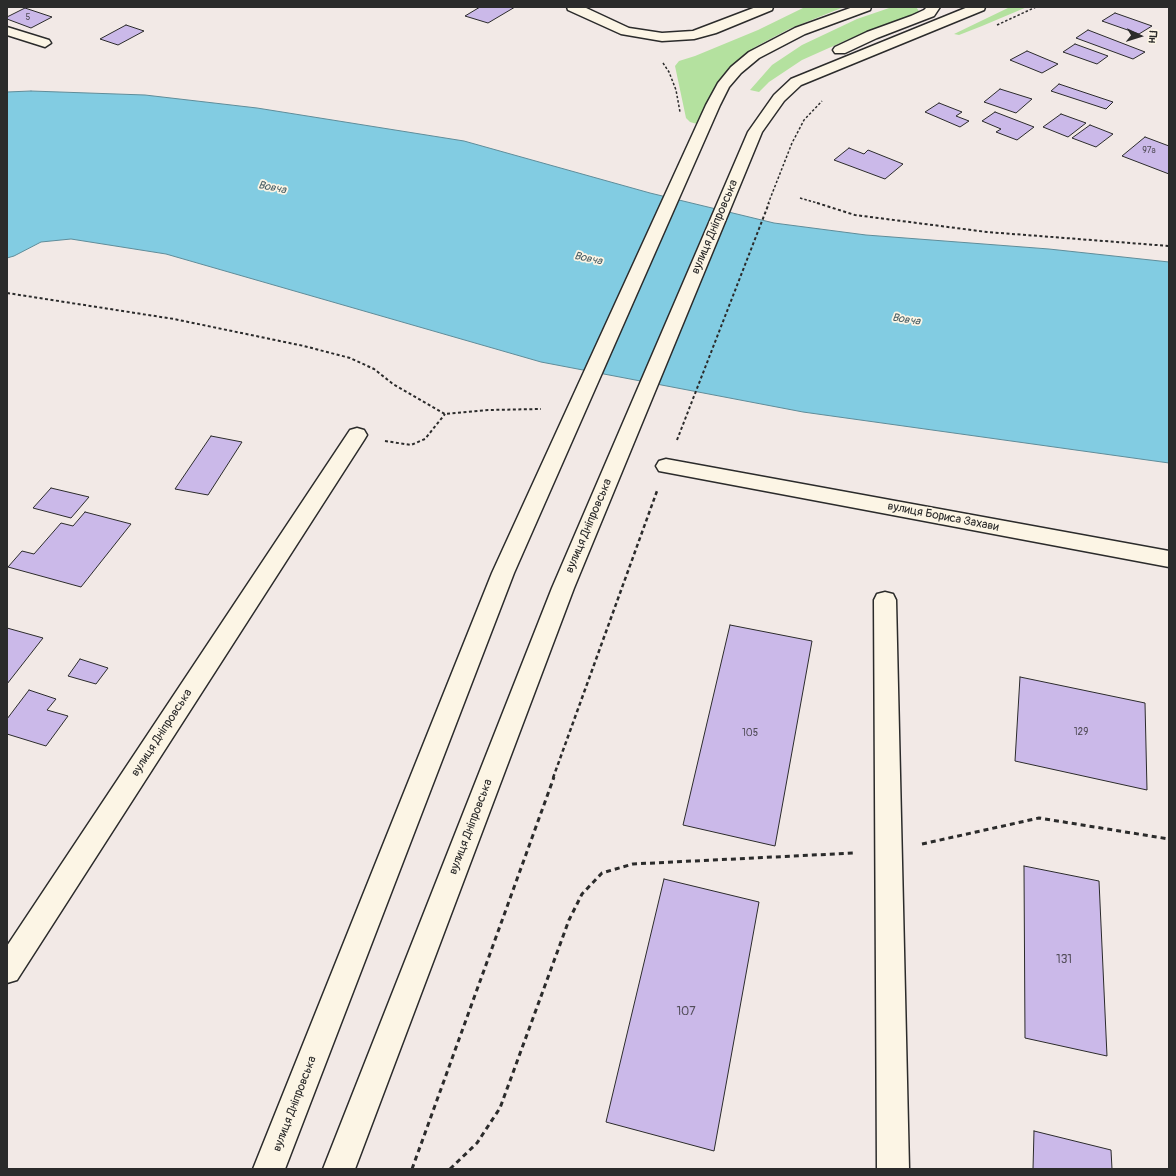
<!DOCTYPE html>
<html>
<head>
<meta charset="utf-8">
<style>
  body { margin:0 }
  #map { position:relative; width:1176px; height:1176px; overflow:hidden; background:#f2e9e6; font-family:Pangolin,sans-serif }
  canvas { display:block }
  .frame { position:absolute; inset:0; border:8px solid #2b2b2b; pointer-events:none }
  .north { position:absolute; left:1120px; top:16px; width:40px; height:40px; -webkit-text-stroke:3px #fcf5e5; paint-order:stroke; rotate:94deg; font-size:11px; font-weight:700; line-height:16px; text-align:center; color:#2b2b2b }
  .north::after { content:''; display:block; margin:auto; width:14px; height:18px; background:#2b2b2b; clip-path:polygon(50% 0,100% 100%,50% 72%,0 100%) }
</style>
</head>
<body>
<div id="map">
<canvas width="1176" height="1176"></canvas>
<div class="frame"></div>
<div class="north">Пн</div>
</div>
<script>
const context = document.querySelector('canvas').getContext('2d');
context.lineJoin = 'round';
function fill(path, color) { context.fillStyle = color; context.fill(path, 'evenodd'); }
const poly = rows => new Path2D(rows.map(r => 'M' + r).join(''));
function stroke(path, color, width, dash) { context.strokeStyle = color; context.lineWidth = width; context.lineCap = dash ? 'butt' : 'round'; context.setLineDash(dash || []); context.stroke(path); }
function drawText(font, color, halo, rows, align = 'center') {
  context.font = font + ' Pangolin,sans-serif'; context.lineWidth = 3.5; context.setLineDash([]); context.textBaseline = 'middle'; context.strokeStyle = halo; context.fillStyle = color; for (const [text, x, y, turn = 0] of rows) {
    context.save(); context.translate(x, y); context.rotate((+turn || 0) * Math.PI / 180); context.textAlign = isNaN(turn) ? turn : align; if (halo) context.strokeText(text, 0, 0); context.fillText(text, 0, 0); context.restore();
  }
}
fill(poly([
  [805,7,844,7,789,29,755,47,743,56,732,68,697,124,690,122,686,118,675,66,679,61,695,56,758,30],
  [892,7,916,7,919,11,914,16,849,39,802,60,769,82,759,92,750,90,772,65,802,45,857,19],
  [1010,7,1027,7,982,26,959,35,954,34]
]), '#b4e19f');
const water = poly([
  [31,91,145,95,257,108,464,141,650,193,774,223,866,235,1049,249,1169,262,1169,463,803,412,541,362,166,254,71,239,41,242,14,256,7,258,7,92,31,91]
]);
fill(water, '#82cce2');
stroke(water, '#5f8c99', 1);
const building = poly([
  [480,7,515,7,488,23,465,16,480,7],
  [25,8,52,17,31,28,7,19,7,17,25,8],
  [1115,13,1152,26,1139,34,1102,21,1115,13],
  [126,25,144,31,118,45,100,39,126,25],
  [1088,30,1145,52,1133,59,1076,38,1088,30],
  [1075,44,1108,56,1097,64,1063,52,1075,44],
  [1027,51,1058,64,1042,73,1010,60,1027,51],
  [1059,84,1113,102,1106,109,1051,91,1059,84],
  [1000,89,1032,99,1016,113,984,102,1000,89],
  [939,103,962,112,956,116,969,121,960,127,925,112,939,103],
  [995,112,1034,127,1017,140,996,132,1001,129,982,121,995,112],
  [1061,114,1086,123,1068,137,1043,127,1061,114],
  [1090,125,1113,134,1096,147,1072,138,1090,125],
  [1145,137,1169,146,1169,174,1122,156,1145,137],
  [849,148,864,154,868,150,903,164,885,179,834,160,849,148],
  [211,436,242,442,208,495,175,489,211,436],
  [51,488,89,497,71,518,33,508,51,488],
  [85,512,131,524,81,587,8,567,22,551,34,554,61,523,73,526,85,512],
  [730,625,812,641,775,846,683,825,730,625],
  [7,628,43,638,7,684,7,628],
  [80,659,108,668,96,684,68,676,80,659],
  [1020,677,1145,703,1147,790,1015,761,1020,677],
  [29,690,56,699,47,710,68,716,46,746,7,734,7,719,29,690],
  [1024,866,1099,881,1107,1056,1025,1038,1024,866],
  [664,879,759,902,714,1151,606,1122,664,879],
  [1034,1131,1111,1150,1112,1169,1033,1169,1034,1131]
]);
fill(building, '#cbb9e9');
stroke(building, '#2b2b2b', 1);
const lane = poly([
  [7,27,49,40,51,43,45,47,7,35,7,27]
]);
const street = poly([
  [357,428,364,430,367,435,364,440,17,980,7,983,7,946,350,430,357,428],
  [666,459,1169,551,1169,567,659,471,656,466,659,461,666,459],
  [885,592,893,594,896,600,909,1169,877,1169,874,600,877,594,885,592]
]);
const secondary = poly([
  [567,7,584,7,629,28,662,33,693,31,756,7,773,7,772,10,716,33,694,39,662,41,621,34,568,10,567,7]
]);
const highway = poly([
  [853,7,871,7,870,10,805,34,759,58,741,73,729,87,720,105,514,573,285,1169,253,1169,492,573,706,105,718,83,731,67,749,52,795,28,853,7],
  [927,7,940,7,934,16,877,38,845,53,835,53,833,50,835,47,867,32,911,16,924,10,927,7],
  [968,7,985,7,984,10,801,85,784,101,762,132,574,588,355,1169,323,1169,552,588,748,132,774,95,791,79,968,7]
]);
stroke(lane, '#2b2b2b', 3);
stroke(street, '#2b2b2b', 3);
stroke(secondary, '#2b2b2b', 3);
stroke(highway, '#2b2b2b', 3);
stroke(poly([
  [997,25,1036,7],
  [663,63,669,72,676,90,680,112],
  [800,198,821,204],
  [768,204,792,143,804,120,822,101]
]), '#2b2b2b', 1.5, [2.5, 2]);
stroke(poly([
  [817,203,855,215,987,232,1169,246],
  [7,293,174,319,304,346,350,358,374,369,393,384,445,414,488,410,541,409],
  [677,440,769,203],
  [385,441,411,445,425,439,445,414]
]), '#2b2b2b', 2, [3, 2.5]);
stroke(poly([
  [553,778,657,491]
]), '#2b2b2b', 2.5, [4, 3]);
stroke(poly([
  [922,844,1039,818,1169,839],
  [412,1169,554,777],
  [450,1169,477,1143,500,1108,569,920,582,894,602,873,633,864,854,853]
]), '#2b2b2b', 3, [5, 4]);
fill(lane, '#fcf5e5');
fill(street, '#fcf5e5');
fill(secondary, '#fcf5e5');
fill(highway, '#fcf5e5');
drawText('9px', '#534e5a', null, [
  ["5",28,18],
  ["97а",1149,151]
]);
drawText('10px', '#534e5a', null, [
  ["129",1081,732],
  ["105",750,733]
]);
drawText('italic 11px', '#455b62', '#fcf5e5', [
  ["Вовча",272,188,11],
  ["Вовча",588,259,12],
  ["Вовча",906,320,9]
]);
drawText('12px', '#2b2b2b', '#fcf5e5', [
  ["вулиця Дніпровська",715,227,-67],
  ["вулиця Бориса Захави",943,517,11],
  ["вулиця Дніпровська",589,526,-67],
  ["вулиця Дніпровська",162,733,-57],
  ["вулиця Дніпровська",471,827,-69],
  ["вулиця Дніпровська",295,1104,-69]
]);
drawText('12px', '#534e5a', null, [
  ["131",1064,960],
  ["107",686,1012]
]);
</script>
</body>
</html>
